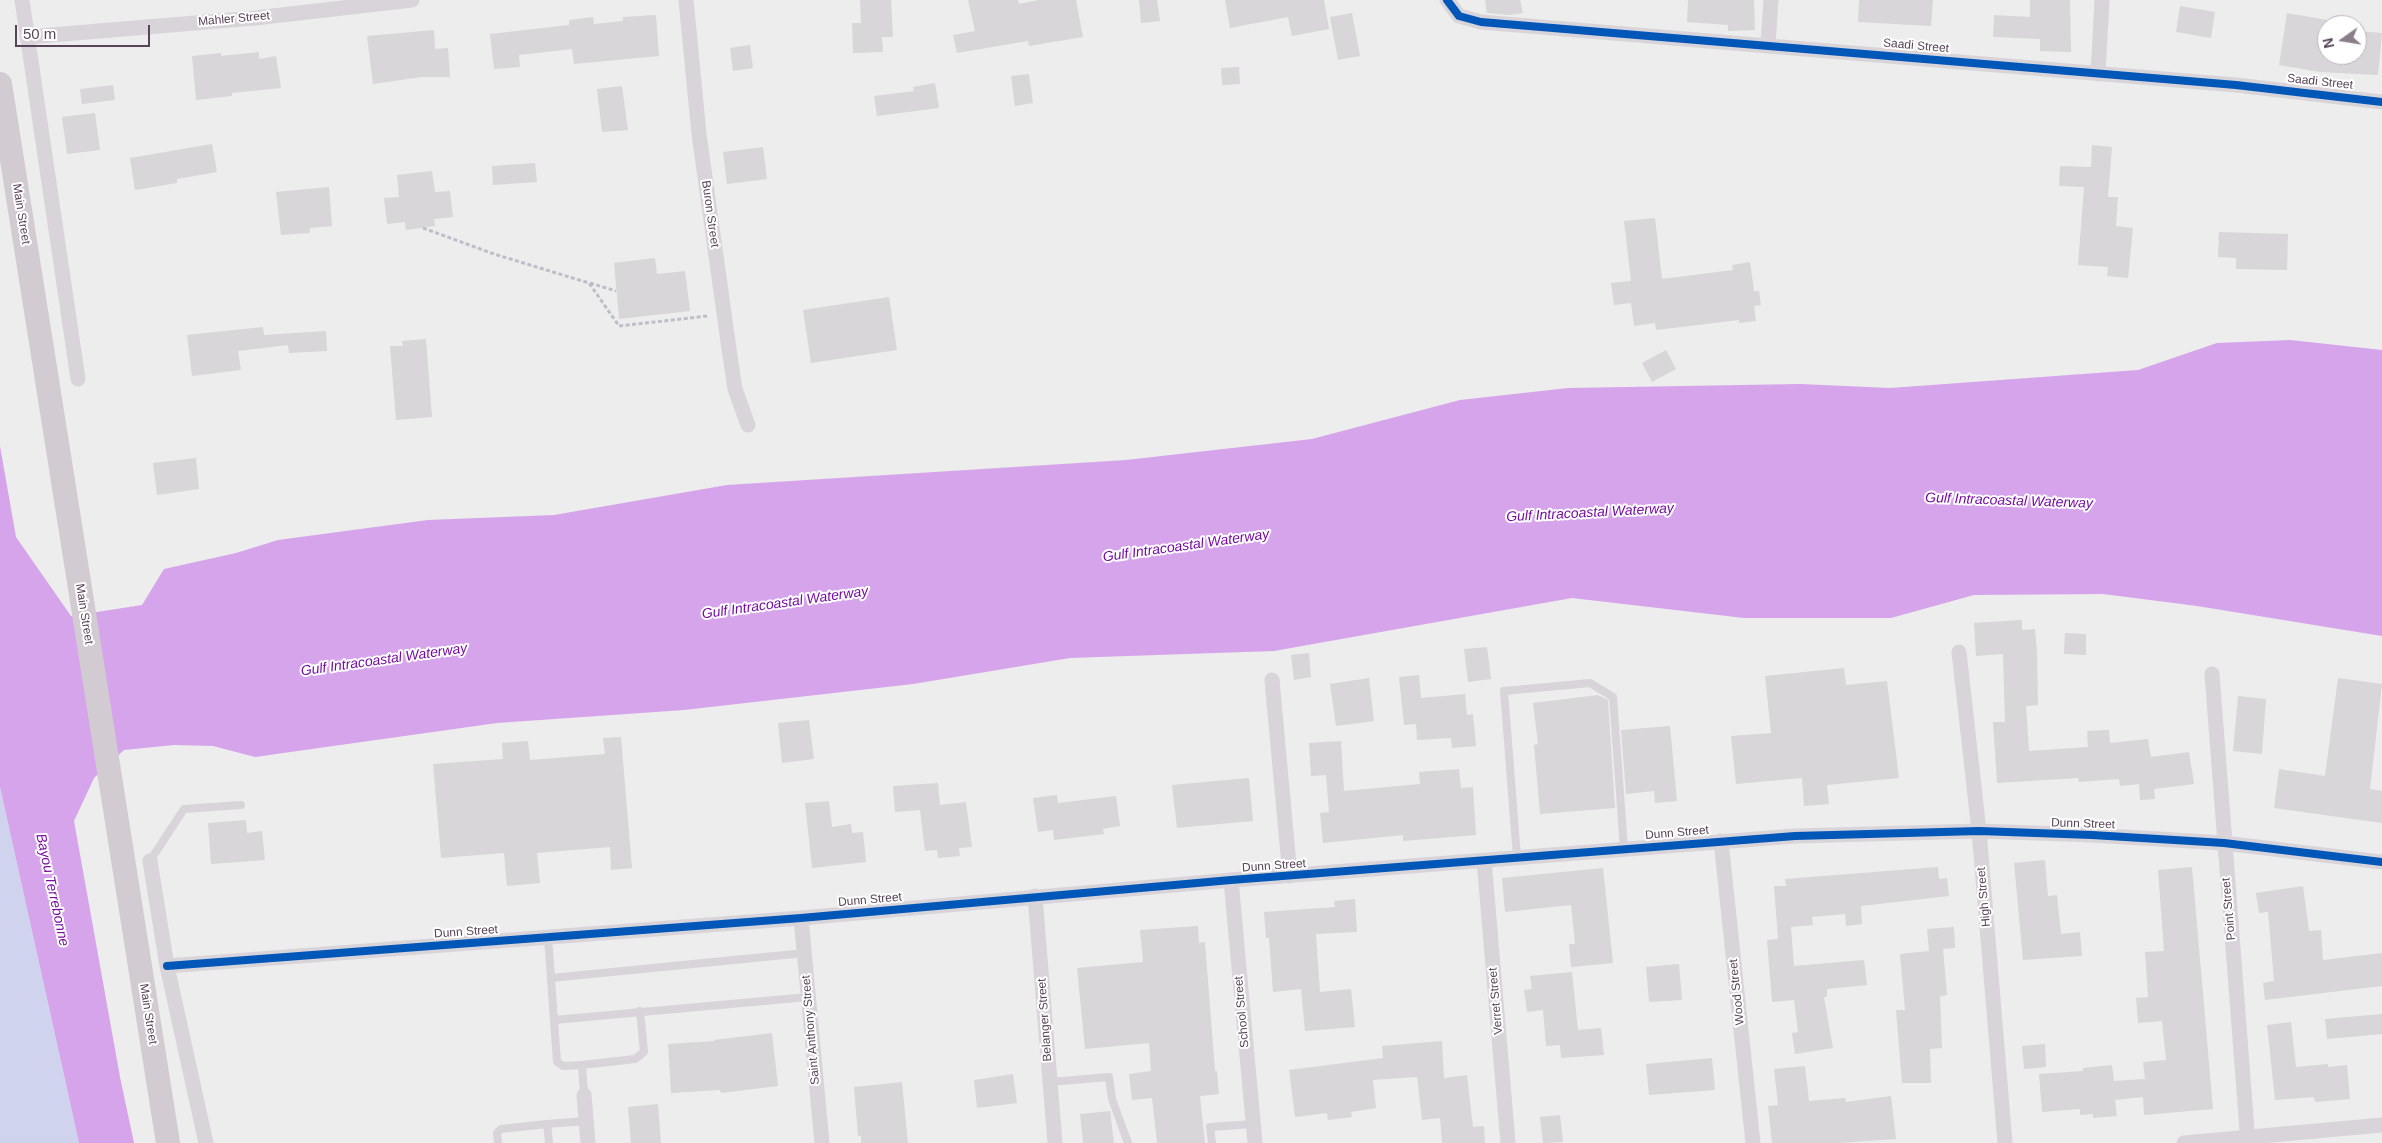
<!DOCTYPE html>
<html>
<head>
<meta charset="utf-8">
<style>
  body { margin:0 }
  #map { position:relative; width:2382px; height:1143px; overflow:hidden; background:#ecedec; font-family:Arial,sans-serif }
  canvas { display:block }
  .north { position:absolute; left:2317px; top:15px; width:50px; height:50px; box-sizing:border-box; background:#fff; border:1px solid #bcb4bc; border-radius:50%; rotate:257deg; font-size:14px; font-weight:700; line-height:20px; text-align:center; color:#584458 }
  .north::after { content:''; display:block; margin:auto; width:18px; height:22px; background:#8c7f8c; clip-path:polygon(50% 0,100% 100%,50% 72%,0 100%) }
  .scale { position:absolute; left:15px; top:25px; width:135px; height:22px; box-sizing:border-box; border:2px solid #584458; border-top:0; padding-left:6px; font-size:15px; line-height:18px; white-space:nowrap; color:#584458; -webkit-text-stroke:4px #fff; paint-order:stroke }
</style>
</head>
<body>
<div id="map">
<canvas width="2382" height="1143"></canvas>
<div class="north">N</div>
<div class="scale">50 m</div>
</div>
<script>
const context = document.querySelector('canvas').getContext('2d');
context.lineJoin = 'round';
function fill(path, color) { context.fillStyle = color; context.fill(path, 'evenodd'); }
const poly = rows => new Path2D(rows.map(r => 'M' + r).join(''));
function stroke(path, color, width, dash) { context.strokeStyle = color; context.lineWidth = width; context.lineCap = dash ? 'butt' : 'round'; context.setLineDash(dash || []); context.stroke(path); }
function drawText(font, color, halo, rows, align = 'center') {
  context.font = font + ' Arial,sans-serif'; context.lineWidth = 4; context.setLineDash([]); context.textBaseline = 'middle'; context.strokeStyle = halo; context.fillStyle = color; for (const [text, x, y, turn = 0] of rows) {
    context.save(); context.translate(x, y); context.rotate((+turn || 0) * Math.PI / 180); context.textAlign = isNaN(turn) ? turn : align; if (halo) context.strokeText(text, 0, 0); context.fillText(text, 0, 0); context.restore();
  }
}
fill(poly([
  [0,787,66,1085,79,1143,0,1143]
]), '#cfd3ed');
fill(poly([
  [2290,340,2382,350,2382,636,2197,606,2103,594,1974,595,1891,618,1744,618,1572,598,1274,651,1070,658,913,684,684,710,497,723,255,757,213,746,174,745,124,750,94,778,74,821,120,1077,134,1143,79,1143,0,787,0,446,16,537,71,616,142,605,164,569,236,553,278,540,428,520,554,515,727,485,1126,460,1312,439,1460,400,1568,388,1800,384,1890,388,2138,370,2217,343]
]), '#d6a4eb');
fill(poly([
  [860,0,891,0,893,37,882,37,883,52,853,53,852,23,861,23],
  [968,0,1018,0,1019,4,1038,0,1076,0,1083,37,1029,46,1028,41,957,53,953,35,975,31],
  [1139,0,1157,0,1160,21,1141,23],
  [1225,0,1324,0,1329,29,1292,36,1288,17,1230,28],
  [1485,0,1520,0,1523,13,1509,15,1487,13],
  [1688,0,1754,0,1755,30,1728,31,1728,25,1687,22],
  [1859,0,1933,0,1931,26,1858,22],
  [2030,0,2070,0,2071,52,2040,51,2040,39,1993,37,1994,15,2030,17],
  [2180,6,2215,12,2211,38,2176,32],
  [1352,13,1360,56,1338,60,1330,17],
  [2287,13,2327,20,2327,55,2357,55,2358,31,2382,33,2378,75,2320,72,2279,65],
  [656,15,659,56,574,64,572,49,519,55,520,67,494,69,490,34,569,25,569,20,593,17,594,24,623,21,623,17],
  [434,30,435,49,448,48,450,77,421,77,373,84,367,36],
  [750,45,753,68,733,71,730,48],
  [259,52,259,59,276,56,281,88,232,93,232,96,196,100,192,56,221,53,221,56],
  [1239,67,1240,84,1222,85,1221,68],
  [1029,74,1033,103,1015,106,1011,76],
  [935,83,939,108,877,116,874,96,914,91,913,87],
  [113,85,115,100,82,104,80,89],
  [622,86,628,130,602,132,597,89],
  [95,113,100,150,67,154,62,117],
  [212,144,217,172,177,179,177,183,135,190,130,158],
  [2092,145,2112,147,2108,197,2118,197,2116,226,2133,228,2128,278,2107,276,2108,267,2078,265,2084,187,2059,186,2060,166,2091,167],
  [763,147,767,179,727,184,723,152],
  [535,163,537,182,493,185,492,166],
  [432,171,435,192,450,191,453,217,434,219,435,226,406,230,405,222,387,224,384,198,399,197,397,175],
  [329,187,332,226,310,228,310,233,281,235,276,192],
  [1655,218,1662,279,1733,270,1732,265,1750,262,1754,291,1759,291,1761,305,1754,306,1756,321,1739,323,1739,320,1656,330,1655,323,1634,326,1631,303,1614,305,1611,283,1631,281,1624,221],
  [2219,232,2288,234,2287,270,2236,269,2236,258,2218,257],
  [655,258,657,274,685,271,690,311,619,319,614,263],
  [889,297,897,350,811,363,803,310],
  [263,327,264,335,326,331,327,351,289,353,288,345,238,351,241,370,192,376,187,335],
  [426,339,432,417,396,420,390,346,403,346,402,341],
  [1666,350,1676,369,1652,382,1642,363],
  [196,458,199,489,157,495,153,463],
  [2022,620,2022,630,2035,629,2037,652,2038,705,2026,706,2029,751,2088,747,2087,731,2109,730,2110,743,2148,739,2151,757,2189,752,2194,784,2154,789,2155,799,2140,800,2139,784,2120,786,2119,779,2079,782,2078,778,1997,783,1993,722,2005,722,2003,654,1976,656,1974,623],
  [2065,633,2086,634,2086,655,2064,654],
  [1487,647,1491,679,1468,682,1464,649],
  [1309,653,1311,677,1294,680,1291,655],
  [1844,668,1846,685,1887,681,1899,778,1827,785,1829,804,1804,806,1802,778,1736,784,1731,736,1771,733,1765,676],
  [1419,675,1421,698,1465,694,1467,715,1473,714,1476,746,1452,748,1451,738,1417,740,1416,724,1404,725,1399,677],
  [1369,678,1374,721,1336,726,1330,684],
  [2338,678,2382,684,2370,789,2382,791,2382,823,2274,808,2279,769,2325,776],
  [1598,695,1608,700,1615,808,1540,814,1534,745,1538,744,1533,703],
  [2238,696,2266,699,2262,754,2233,751],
  [809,720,814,759,782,763,778,723],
  [1670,726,1677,801,1655,803,1654,791,1626,794,1621,730],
  [621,737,632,868,611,870,610,847,537,853,540,883,507,886,504,853,441,858,433,764,503,759,502,743,528,741,530,760,605,754,603,738],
  [1341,741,1344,791,1420,784,1419,772,1459,769,1461,788,1473,787,1476,835,1403,841,1403,835,1323,843,1320,813,1329,812,1326,775,1311,776,1309,743],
  [1249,778,1253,821,1177,828,1172,785],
  [938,783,940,805,966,802,972,847,959,848,960,856,938,858,937,850,925,851,920,810,895,812,893,786],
  [1057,795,1058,803,1116,796,1120,826,1103,829,1104,834,1054,840,1053,830,1038,832,1033,798],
  [829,801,832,827,851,824,852,833,863,832,866,862,812,868,805,803],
  [246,820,247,833,262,831,265,860,211,864,208,823],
  [2045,860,2048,896,2057,895,2061,934,2080,932,2082,956,2023,960,2014,863],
  [1938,867,1939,879,1947,878,1949,896,1861,906,1862,924,1846,926,1845,914,1812,917,1813,925,1791,927,1794,966,1864,960,1867,985,1827,989,1827,997,1824,997,1833,1048,1795,1054,1792,1033,1798,1032,1794,1000,1772,1002,1767,940,1778,939,1774,886,1786,886,1785,879],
  [2192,867,2213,1109,2144,1115,2143,1097,2115,1100,2117,1116,2093,1118,2093,1114,2080,1115,2080,1109,2042,1112,2039,1074,2083,1071,2083,1068,2112,1065,2114,1081,2145,1079,2143,1062,2166,1060,2162,1021,2138,1023,2136,998,2148,997,2145,952,2164,951,2158,870],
  [1603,868,1613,963,1571,967,1569,944,1575,944,1571,905,1505,912,1502,878],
  [2303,886,2309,931,2321,930,2323,960,2382,953,2382,986,2265,1000,2263,983,2274,981,2268,912,2259,913,2256,893],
  [1355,899,1357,932,1316,934,1320,992,1351,989,1355,1027,1305,1031,1301,989,1273,992,1269,938,1266,938,1264,912,1335,907,1334,901],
  [1198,926,1199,943,1205,942,1215,1071,1217,1071,1219,1094,1200,1096,1205,1143,1157,1143,1152,1098,1132,1100,1129,1074,1151,1071,1149,1043,1085,1049,1077,968,1143,962,1140,930],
  [1954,927,1955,948,1943,949,1947,995,1940,996,1942,1048,1930,1049,1931,1083,1902,1083,1896,1010,1905,1010,1900,954,1929,951,1927,929],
  [1679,964,1682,1000,1649,1002,1646,967],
  [1572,972,1578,1030,1601,1028,1604,1055,1561,1058,1560,1045,1546,1046,1543,1010,1527,1012,1524,990,1532,989,1530,976],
  [2382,1014,2382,1034,2327,1039,2325,1019],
  [2291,1022,2296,1067,2328,1064,2328,1067,2347,1065,2350,1099,2315,1102,2314,1097,2275,1100,2267,1025],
  [772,1033,778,1086,721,1093,720,1090,671,1093,668,1044,715,1041,714,1040],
  [1442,1041,1444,1078,1467,1075,1473,1127,1484,1126,1485,1143,1442,1143,1440,1118,1422,1120,1417,1077,1373,1080,1376,1108,1351,1112,1352,1117,1328,1120,1327,1113,1295,1117,1289,1070,1383,1058,1382,1046],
  [2045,1044,2046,1067,2024,1069,2022,1046],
  [1712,1058,1715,1090,1649,1095,1646,1064],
  [1805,1066,1809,1101,1845,1098,1846,1102,1891,1096,1896,1139,1839,1143,1772,1143,1768,1106,1778,1105,1774,1069],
  [1013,1074,1017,1103,977,1108,974,1080],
  [902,1082,908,1143,861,1143,861,1136,858,1136,854,1087],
  [658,1104,661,1143,631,1143,628,1107],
  [1110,1111,1114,1143,1083,1143,1080,1114],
  [1560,1115,1563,1142,1543,1143,1540,1117]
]), '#d8d6d8');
stroke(poly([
  [423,228,494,254,589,283,619,326,708,316],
  [590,283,616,291]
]), '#c0bdcb', 3, [4, 2.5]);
stroke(poly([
  [1517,857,1504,691,1590,683,1613,697,1624,849],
  [150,861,184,809,241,805],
  [548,937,557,1062,563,1066,582,1065],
  [551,978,805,953],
  [554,1020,808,997],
  [1050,1082,1109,1077,1112,1099,1128,1143],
  [584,1095,582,1065,635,1059,644,1052,640,1011],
  [547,1124,586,1121],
  [498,1143,497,1133,501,1129,547,1124,549,1143],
  [1212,1143,1210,1127,1253,1124]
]), '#d8d4d9', 8);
stroke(poly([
  [22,0,78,379],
  [686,0,699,134,729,349,735,389,748,425],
  [1447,0,1459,16,1481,22,2236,85,2382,102],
  [27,37,255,18,412,0],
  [1768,44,1771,0],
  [2098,74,2102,0],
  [1959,652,1979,831,2005,1143],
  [2212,674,2248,1143],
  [1272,680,1290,876],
  [1721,841,1753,1143],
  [1484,860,1508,1143],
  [150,861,167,966,206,1143],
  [1231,880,1255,1143],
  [1035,896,1055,1143],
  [801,918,822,1143],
  [167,966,801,918,1231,880,1795,836,1979,831,2092,835,2224,843,2382,862],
  [584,1095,588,1143],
  [2184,1143,2382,1125]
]), '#d8d4d9', 15);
stroke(poly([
  [0,84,168,1143]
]), '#d2cbd2', 24);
stroke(poly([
  [1447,0,1459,16,1481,22,2236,85,2382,102],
  [167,966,801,918,1231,880,1795,836,1979,831,2092,835,2224,843,2382,862]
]), '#0057b8', 8);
drawText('12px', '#584458', '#fff', [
  ["Mahler Street",234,19,-5],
  ["Saadi Street",1916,46,5],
  ["Saadi Street",2320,82,6],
  ["Main Street",21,214,81],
  ["Buron Street",710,214,82],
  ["Main Street",84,614,81],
  ["Dunn Street",2083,824,2],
  ["Dunn Street",1677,833,-5],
  ["Dunn Street",1274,866,-4],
  ["High Street",1984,897,-95],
  ["Dunn Street",870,900,-5],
  ["Point Street",2229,909,-95],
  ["Dunn Street",466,932,-4],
  ["Wood Street",1737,992,-96],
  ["Verret Street",1496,1001,-95],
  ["School Street",1242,1012,-95],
  ["Main Street",148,1014,81],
  ["Belanger Street",1045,1020,-94],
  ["Saint Anthony Street",811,1030,-95]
]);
drawText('italic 14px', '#770ba4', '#fff', [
  ["Gulf Intracoastal Waterway",2009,501,2],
  ["Gulf Intracoastal Waterway",1590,513,-3],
  ["Gulf Intracoastal Waterway",1186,546,-8],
  ["Gulf Intracoastal Waterway",785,603,-8],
  ["Gulf Intracoastal Waterway",384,660,-8],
  ["Bayou Terrebonne",52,890,78]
]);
</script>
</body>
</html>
